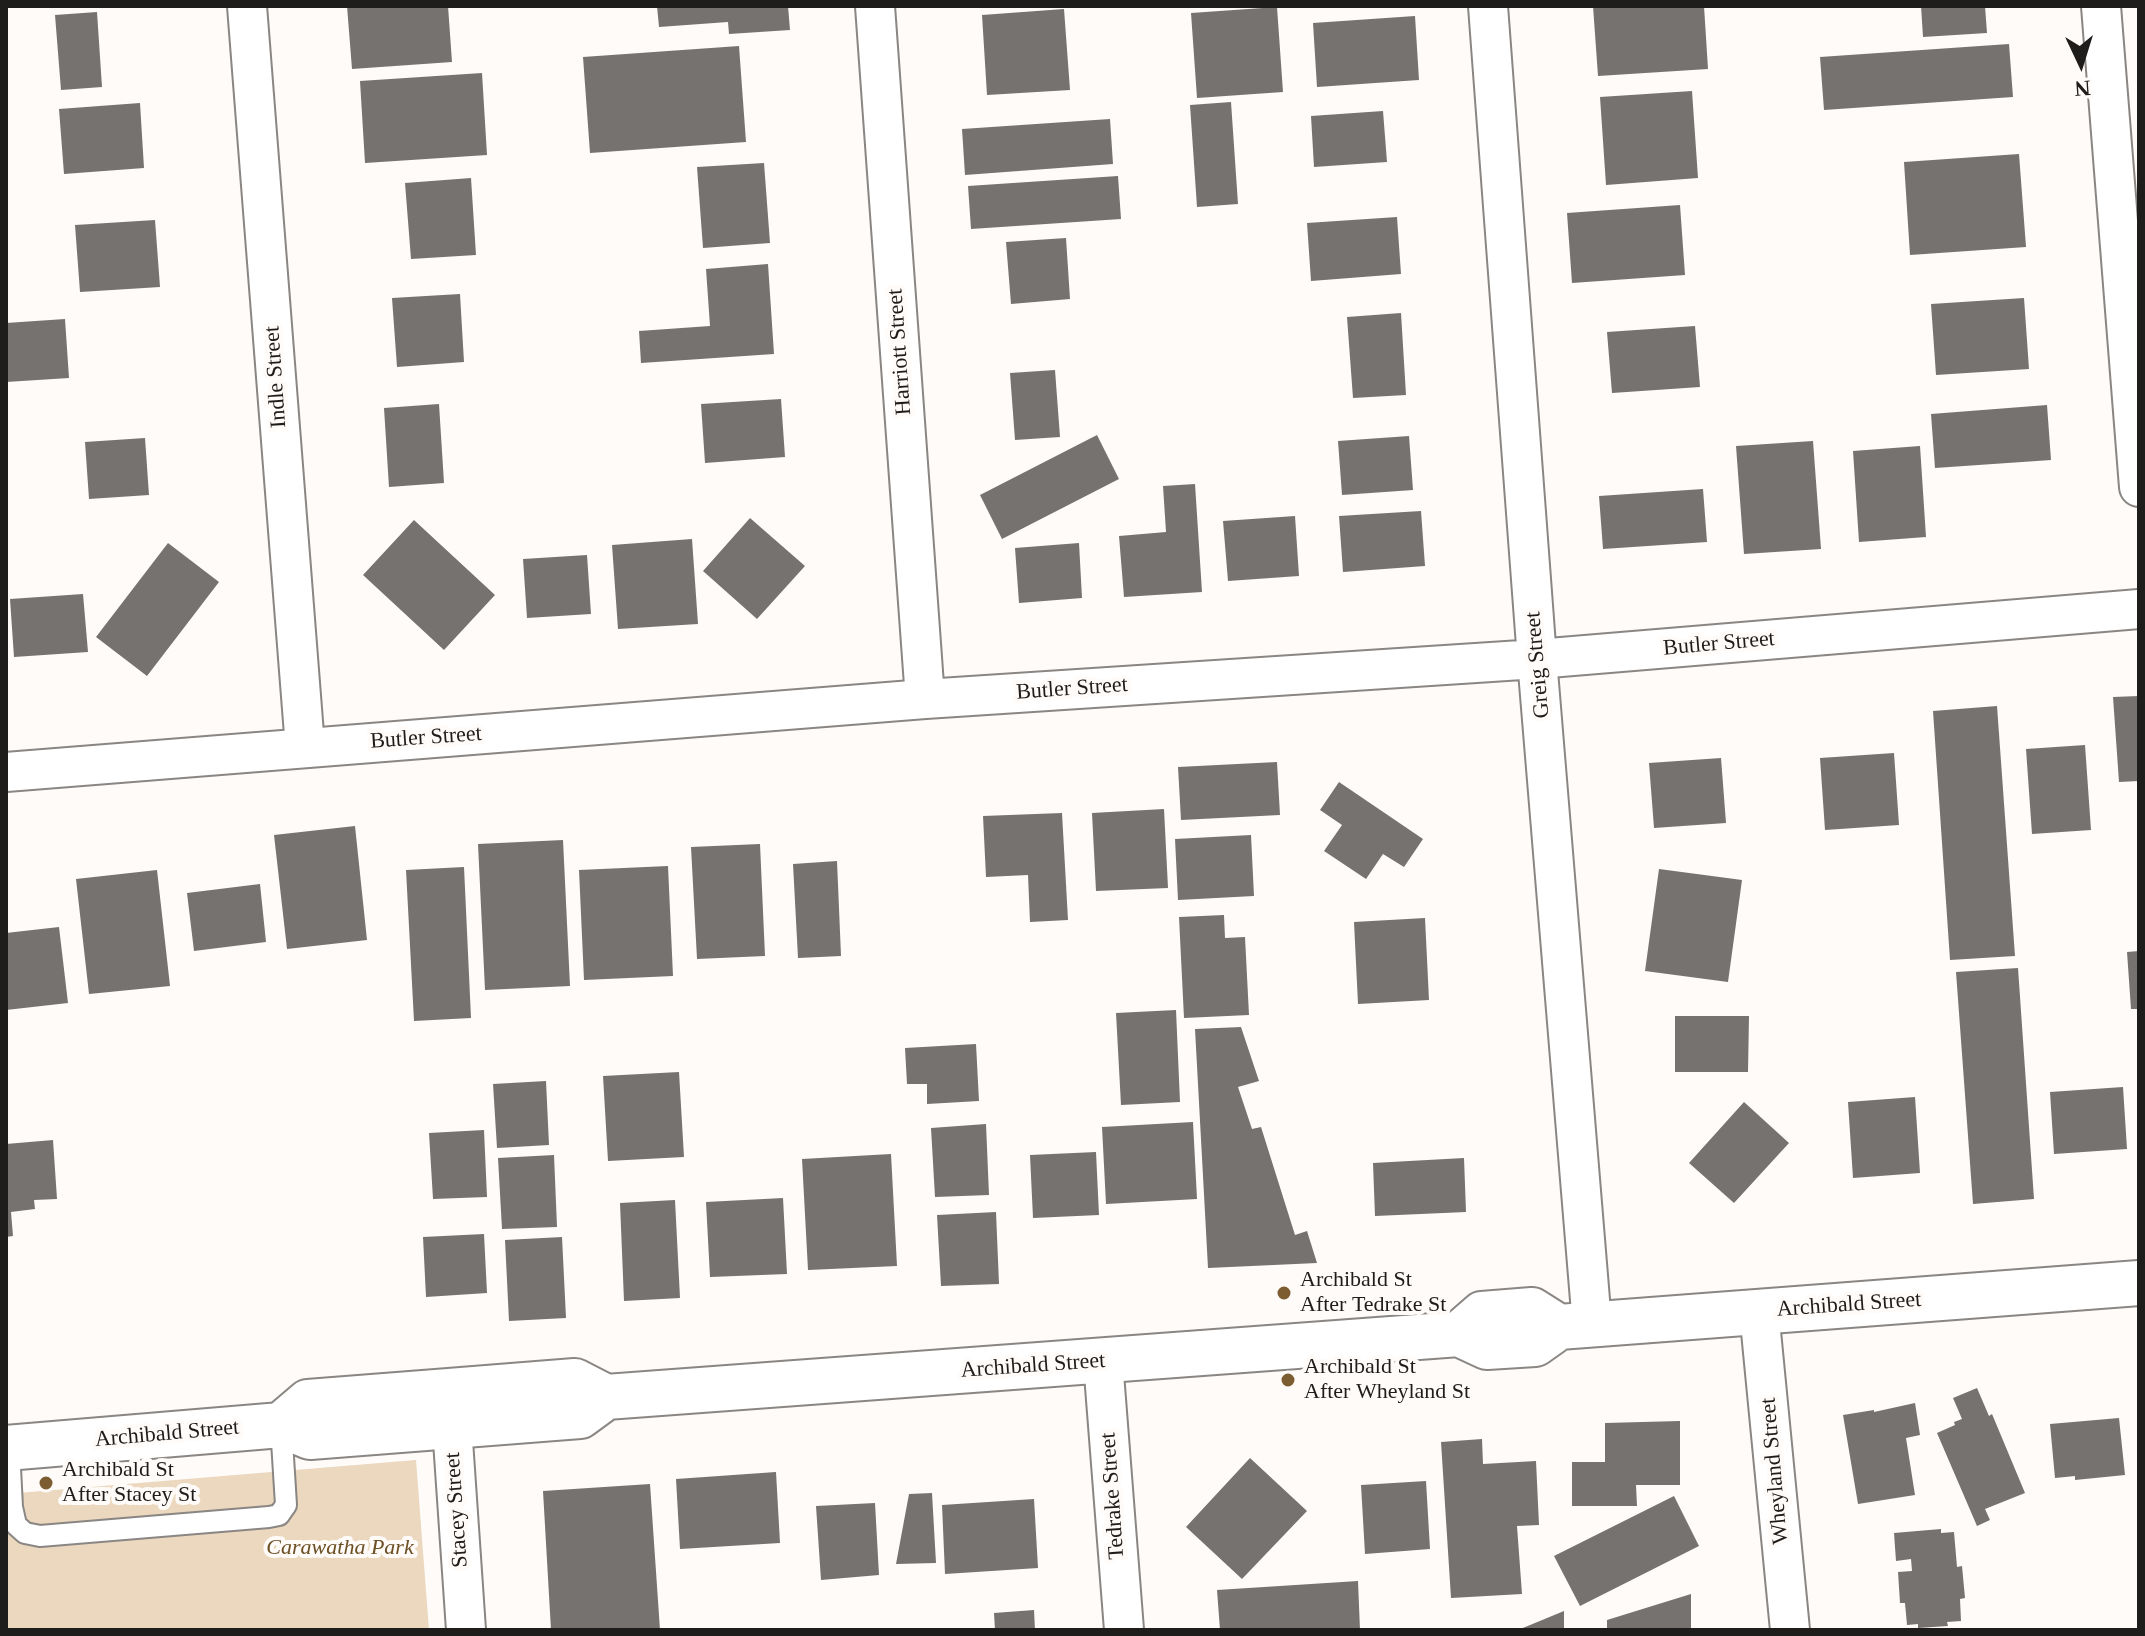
<!DOCTYPE html>
<html>
<head>
<meta charset="utf-8">
<style>
  body { margin:0 }
  #map { position:relative; width:2145px; height:1636px; overflow:hidden; background:#fefbf8; font-family:Georgia,serif }
  canvas { display:block }
  .frame { position:absolute; inset:0; border:8px solid #1e1d1c; pointer-events:none }
  .north { position:absolute; left:2041px; top:24px; width:80px; height:80px; -webkit-text-stroke:6px #fefbf8; paint-order:stroke; rotate:176deg; font-size:22px; font-weight:700; line-height:32px; text-align:center; color:#1e1d1c }
  .north::after { content:''; display:block; margin:auto; width:28px; height:36px; background:#1e1d1c; clip-path:polygon(50% 0,100% 100%,50% 72%,0 100%) }
</style>
</head>
<body>
<div id="map">
<canvas width="2145" height="1636"></canvas>
<div class="frame"></div>
<div class="north">N</div>
</div>
<script>
const context = document.querySelector('canvas').getContext('2d');
context.lineJoin = 'round';
function fill(path, color) { context.fillStyle = color; context.fill(path, 'evenodd'); }
const poly = rows => new Path2D(rows.map(r => 'M' + r).join(''));
function stroke(path, color, width, dash) { context.strokeStyle = color; context.lineWidth = width; context.lineCap = dash ? 'butt' : 'round'; context.setLineDash(dash || []); context.stroke(path); }
function drawText(font, color, halo, rows, align = 'center') {
  context.font = font + ' Georgia,serif'; context.lineWidth = 8; context.setLineDash([]); context.textBaseline = 'middle'; context.strokeStyle = halo; context.fillStyle = color; for (const [text, x, y, turn = 0] of rows) {
    context.save(); context.translate(x, y); context.rotate((+turn || 0) * Math.PI / 180); context.textAlign = isNaN(turn) ? turn : align; if (halo) context.strokeText(text, 0, 0); context.fillText(text, 0, 0); context.restore();
  }
}
fill(poly([
  [416,1460,429,1630,6,1630,6,1494]
]), '#ebd8bf');
fill(poly([
  [347,6,448,6,452,62,352,69],
  [657,6,788,6,790,30,729,34,728,22,659,27],
  [1593,6,1704,6,1708,69,1598,76],
  [1921,6,1985,6,1987,33,1923,37],
  [1277,7,1283,92,1197,98,1191,13],
  [1064,9,1070,90,987,95,982,15],
  [97,12,102,87,61,90,55,15],
  [1415,16,1419,80,1317,87,1313,23],
  [2009,44,2013,97,1824,110,1820,57],
  [739,46,746,142,590,153,583,57],
  [482,73,487,155,365,163,360,81],
  [1692,91,1698,178,1606,185,1600,97],
  [1231,102,1238,204,1197,207,1190,105],
  [140,103,144,168,64,174,59,109],
  [1383,111,1387,162,1314,167,1311,116],
  [1110,119,1113,164,965,175,962,129],
  [2019,154,2026,247,1910,255,1904,162],
  [764,163,770,243,703,248,697,167],
  [1118,176,1121,219,971,229,968,186],
  [471,178,476,255,411,259,405,183],
  [1680,205,1685,275,1572,283,1567,213],
  [1397,217,1401,274,1311,281,1307,223],
  [155,220,160,287,80,292,75,225],
  [1066,238,1070,299,1011,304,1006,242],
  [768,264,774,354,641,363,639,331,710,326,706,269],
  [460,294,464,362,397,367,392,298],
  [2024,298,2029,369,1936,375,1931,304],
  [1401,313,1406,395,1353,398,1347,317],
  [65,319,69,378,6,382,6,323],
  [1695,326,1700,387,1612,393,1607,332],
  [1055,370,1060,437,1015,440,1010,373],
  [781,399,785,457,705,463,701,404],
  [439,404,444,483,389,487,384,408],
  [2047,405,2051,460,1935,468,1931,414],
  [1097,435,1119,479,1002,539,980,495],
  [1409,436,1413,490,1342,495,1338,441],
  [145,438,149,495,89,499,85,442],
  [1813,441,1821,549,1744,554,1736,446],
  [1920,446,1926,537,1859,542,1853,451],
  [1195,484,1202,592,1124,597,1119,536,1166,532,1163,486],
  [1703,489,1707,542,1603,549,1599,496],
  [1421,511,1425,566,1343,572,1339,516],
  [1295,516,1299,576,1228,581,1223,521],
  [750,518,805,566,757,619,703,571],
  [414,520,495,595,444,650,363,575],
  [692,539,698,624,618,629,612,545],
  [168,543,219,582,147,676,96,637],
  [1079,543,1082,598,1019,603,1015,548],
  [587,555,591,614,527,618,523,559],
  [83,594,88,652,14,657,10,599],
  [2139,696,2139,781,2119,782,2113,697],
  [1997,706,2015,956,1950,960,1933,711],
  [2085,745,2091,830,2032,834,2026,749],
  [1894,753,1899,825,1825,830,1820,758],
  [1721,758,1726,823,1654,828,1649,763],
  [1277,762,1280,815,1181,820,1178,767],
  [1339,782,1423,839,1404,867,1383,854,1366,879,1324,851,1342,825,1320,810],
  [1164,809,1168,888,1096,891,1092,813],
  [1062,813,1068,920,1030,922,1028,875,986,877,983,816],
  [355,826,367,940,287,949,274,835],
  [1251,835,1254,896,1178,900,1175,839],
  [563,840,570,986,485,990,478,844],
  [760,844,765,956,697,959,691,847],
  [837,861,841,956,798,958,793,864],
  [668,866,673,976,584,980,579,870],
  [464,867,471,1018,414,1021,406,870],
  [1659,869,1742,880,1728,982,1645,971],
  [157,870,170,986,89,994,76,879],
  [260,884,266,942,194,951,187,893],
  [1224,915,1225,938,1245,937,1249,1015,1184,1018,1179,917],
  [1425,918,1429,1000,1358,1004,1354,922],
  [59,927,68,1003,6,1010,6,933],
  [2139,951,2139,1009,2131,1009,2127,952],
  [2018,968,2034,1199,1973,1204,1956,972],
  [1176,1010,1180,1102,1121,1105,1116,1013],
  [1675,1016,1749,1016,1748,1072,1675,1072],
  [1241,1027,1259,1081,1238,1087,1252,1129,1261,1127,1295,1235,1307,1231,1317,1263,1208,1268,1195,1029],
  [976,1044,979,1101,927,1104,927,1084,907,1084,905,1048],
  [679,1072,684,1157,608,1161,603,1076],
  [546,1081,549,1145,497,1148,493,1084],
  [2123,1087,2127,1149,2054,1154,2050,1092],
  [1915,1097,1920,1173,1853,1178,1848,1102],
  [1744,1102,1789,1143,1734,1203,1689,1163],
  [1193,1122,1197,1199,1106,1204,1102,1127],
  [986,1124,989,1195,935,1197,931,1128],
  [484,1130,487,1197,433,1199,429,1133],
  [53,1140,57,1199,34,1200,35,1209,11,1212,13,1236,6,1237,6,1144],
  [1096,1152,1099,1215,1033,1218,1030,1155],
  [891,1154,897,1266,808,1270,802,1159],
  [554,1155,557,1227,502,1229,498,1158],
  [1464,1158,1466,1212,1375,1216,1373,1163],
  [783,1198,787,1274,710,1277,706,1202],
  [675,1200,680,1298,624,1301,620,1203],
  [996,1212,999,1284,941,1286,937,1215],
  [484,1234,487,1293,426,1297,423,1237],
  [562,1237,566,1318,509,1321,505,1240],
  [1977,1388,1989,1416,1992,1414,2025,1493,1985,1509,1990,1520,1977,1526,1937,1433,1955,1425,1954,1422,1962,1419,1953,1398],
  [1915,1403,1920,1435,1906,1438,1915,1495,1858,1504,1843,1415,1874,1410,1874,1412],
  [2119,1418,2125,1475,2075,1480,2075,1476,2055,1478,2050,1424],
  [1680,1421,1680,1485,1636,1485,1637,1506,1572,1506,1572,1462,1605,1462,1605,1423],
  [1482,1439,1483,1464,1536,1461,1539,1525,1517,1526,1522,1594,1451,1598,1441,1442],
  [1250,1458,1307,1511,1242,1579,1186,1527],
  [776,1472,780,1543,680,1549,676,1479],
  [1426,1481,1430,1549,1365,1554,1361,1485],
  [650,1484,660,1630,551,1630,543,1491],
  [932,1493,936,1563,896,1564,909,1494],
  [1674,1496,1699,1546,1580,1606,1554,1556],
  [1034,1499,1038,1568,945,1574,942,1505],
  [875,1503,879,1575,821,1580,816,1506],
  [1941,1529,1941,1533,1954,1532,1957,1567,1962,1566,1965,1598,1960,1599,1961,1621,1947,1622,1948,1626,1918,1628,1918,1624,1907,1625,1905,1603,1900,1603,1898,1572,1912,1571,1911,1559,1896,1561,1894,1533],
  [1358,1581,1360,1630,1220,1630,1217,1590],
  [1691,1594,1691,1630,1607,1630,1607,1620],
  [1034,1610,1035,1630,995,1630,994,1613],
  [1564,1611,1564,1630,1518,1630]
]), '#75726f');
const service = poly([
  [9,1448,12,1507,16,1525,25,1533,40,1536,269,1517,279,1515,286,1505,281,1425]
]);
const minor = poly([
  [247,6,305,747],
  [875,6,925,699],
  [1488,6,1537,659,1592,1324],
  [2101,6,2139,487],
  [6,772,925,699,1537,659,2139,609],
  [1759,1311,1790,1630],
  [1103,1361,1124,1630],
  [450,1397,466,1630]
]);
const tertiary = poly([
  [1459,1334,1482,1314,1532,1310,1559,1327],
  [281,1425,308,1402,449,1391,575,1381,606,1397,1459,1334,1487,1347,1535,1344,1559,1327,2139,1283],
  [6,1448,281,1425,310,1437,580,1416,606,1397]
]);
stroke(service, '#898683', 24);
stroke(minor, '#898683', 42);
stroke(tertiary, '#898683', 48);
stroke(service, '#fff', 20);
stroke(minor, '#fff', 38);
stroke(tertiary, '#fff', 44);
for (const [x, y, r, color] of [
  [1284,1293,8,"#7c5d32"],
  [1288,1380,8,"#7c5d32"],
  [46,1483,8,"#7c5d32"]
]) { const dot = new Path2D(); dot.arc(x, y, r, 0, 2 * Math.PI); context.fillStyle = color; context.fill(dot); stroke(dot, '#fefbf8', 3); }
drawText('22px', '#1e1d1c', '#fefbf8', [
  ["Harriott Street",900,352,-94],
  ["Indle Street",276,377,-94],
  ["Butler Street",1719,644,-5],
  ["Greig Street",1538,665,-95],
  ["Butler Street",1072,689,-4],
  ["Butler Street",426,738,-4],
  ["Archibald Street",1849,1305,-4],
  ["Archibald Street",1033,1366,-4],
  ["Archibald Street",167,1434,-5],
  ["Wheyland Street",1775,1471,-95],
  ["Tedrake Street",1113,1496,-94],
  ["Stacey Street",457,1510,-94]
]);
drawText('22px', '#1e1d1c', '#fefbf8', [
  ["Archibald St",1300,1280],
  ["After Tedrake St",1300,1305],
  ["Archibald St",1304,1367],
  ["After Wheyland St",1304,1392],
  ["Archibald St",62,1470],
  ["After Stacey St",62,1495]
], 'left');
drawText('italic 22px', '#6c4f24', '#fefbf8', [
  ["Carawatha Park",340,1548]
]);
</script>
</body>
</html>
